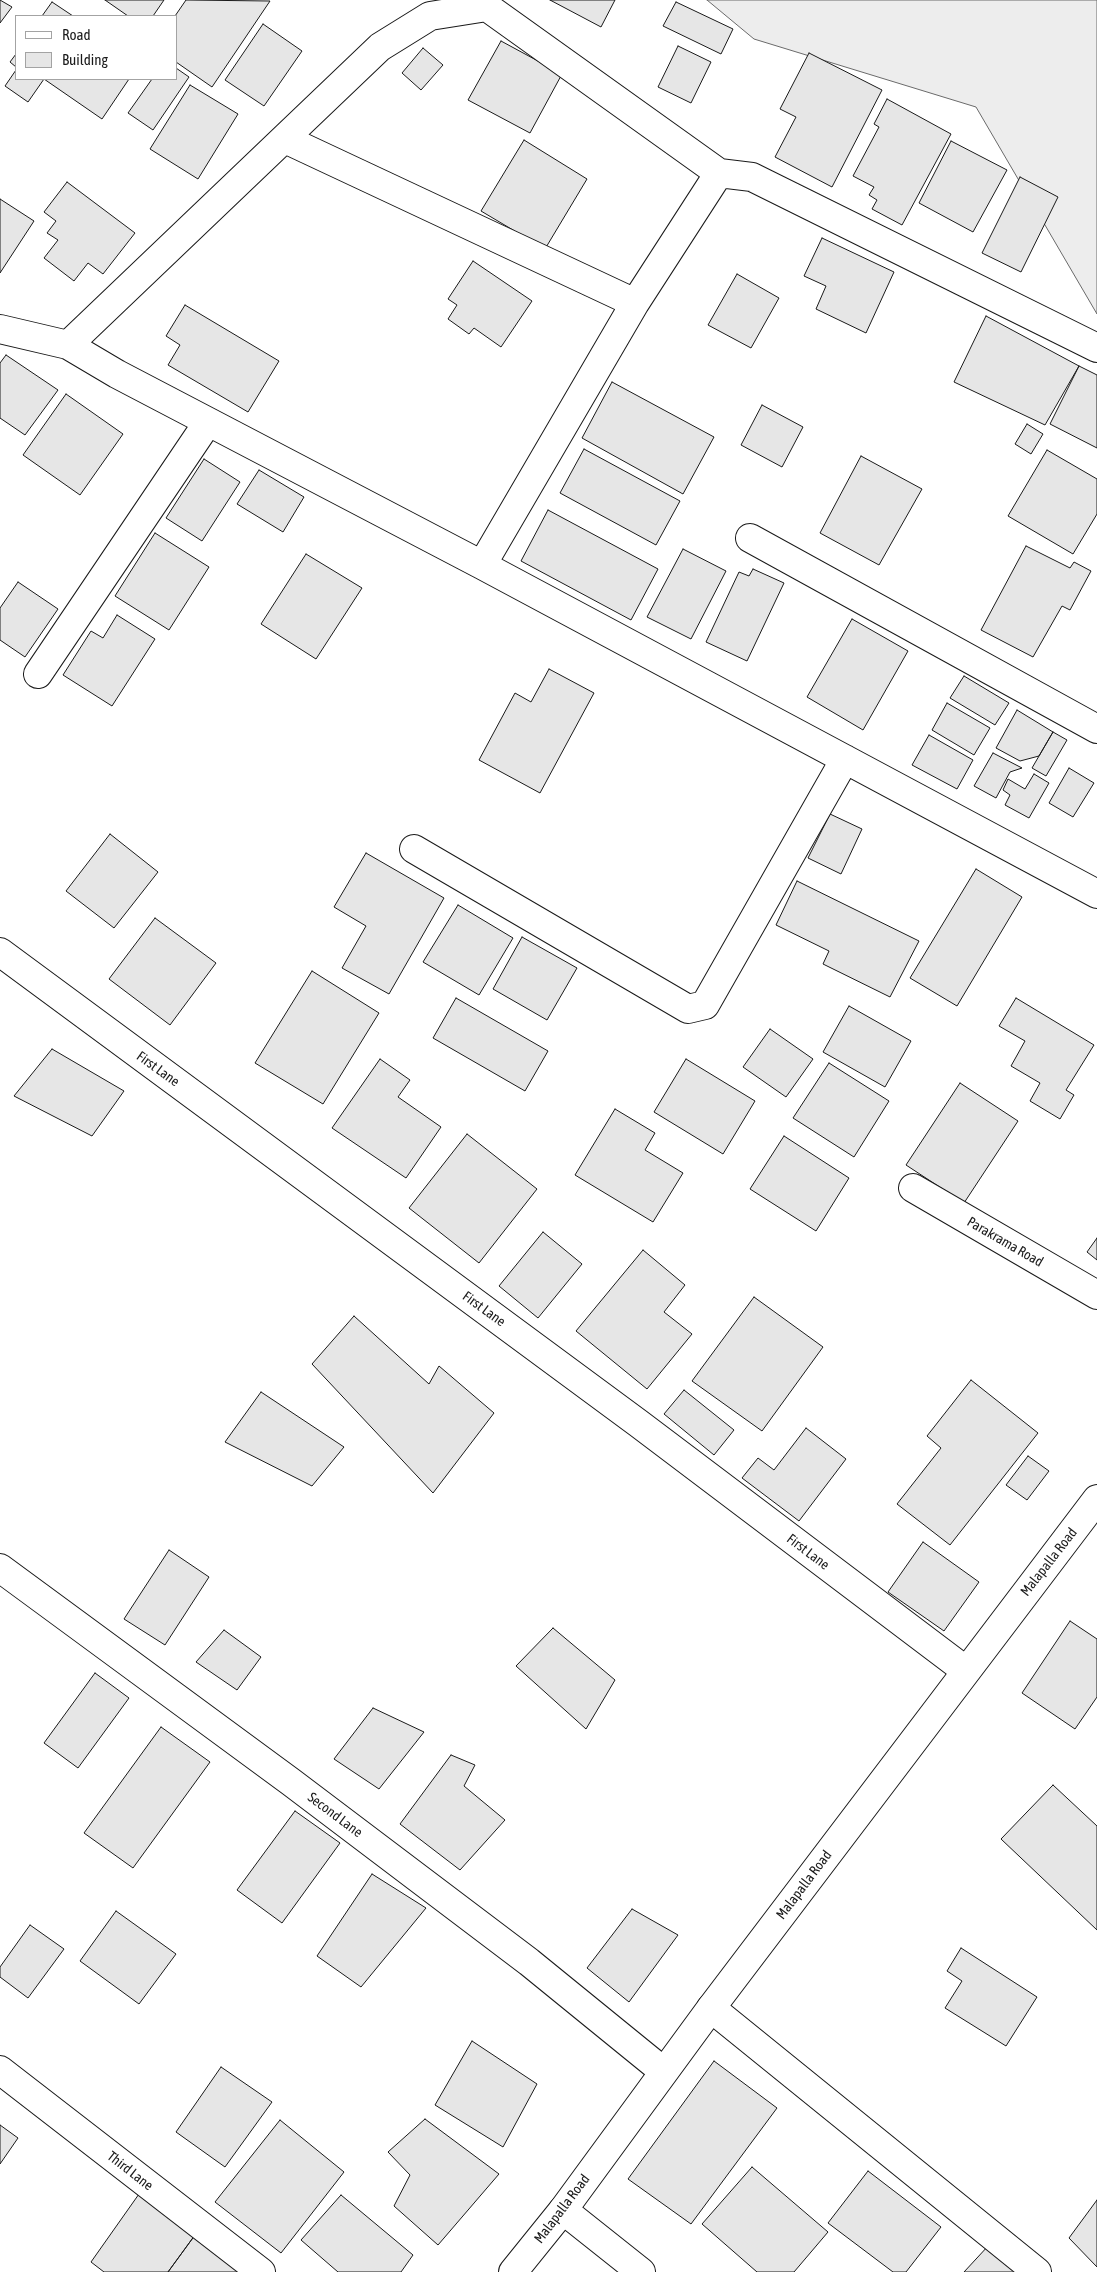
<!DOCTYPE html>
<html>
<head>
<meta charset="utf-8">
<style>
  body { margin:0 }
  #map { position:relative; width:1097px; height:2272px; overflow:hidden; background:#fff; font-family:"Asap Condensed",sans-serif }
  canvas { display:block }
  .legend { position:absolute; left:15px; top:15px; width:162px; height:65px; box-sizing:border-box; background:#fff; border:1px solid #a3a3a3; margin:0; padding:6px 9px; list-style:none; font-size:15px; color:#1a1a1a }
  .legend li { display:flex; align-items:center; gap:10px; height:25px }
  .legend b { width:25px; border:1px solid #a3a3a3 }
</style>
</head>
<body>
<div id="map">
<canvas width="1097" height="2272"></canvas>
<ul class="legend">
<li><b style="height:6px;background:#fff"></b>Road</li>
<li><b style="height:14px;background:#e6e6e6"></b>Building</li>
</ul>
</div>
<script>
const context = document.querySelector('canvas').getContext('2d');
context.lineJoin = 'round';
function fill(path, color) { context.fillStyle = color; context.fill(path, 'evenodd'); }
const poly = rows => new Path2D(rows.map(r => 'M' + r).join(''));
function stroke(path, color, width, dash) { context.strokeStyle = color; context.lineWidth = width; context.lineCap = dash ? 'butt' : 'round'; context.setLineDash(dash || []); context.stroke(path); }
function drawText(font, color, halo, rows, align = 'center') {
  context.font = font + ' "Asap Condensed",sans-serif'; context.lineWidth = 4; context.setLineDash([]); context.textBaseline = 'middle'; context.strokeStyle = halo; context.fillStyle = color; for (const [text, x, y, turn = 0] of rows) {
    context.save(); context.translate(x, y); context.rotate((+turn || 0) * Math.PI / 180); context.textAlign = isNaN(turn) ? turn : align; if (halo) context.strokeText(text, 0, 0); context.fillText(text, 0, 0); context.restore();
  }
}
const built = poly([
  [707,0,1097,0,1097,314,976,107,754,39,707,0]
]);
fill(built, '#ededed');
stroke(built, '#6a6a6a', 1);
const building = poly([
  [0,0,12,7,0,23,0,0],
  [105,0,164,0,153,16,128,16,105,0],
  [186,0,270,1,212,87,176,62,175,16,186,0],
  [550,0,615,0,601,27,550,0],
  [52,2,73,16,42,16,52,2],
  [676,2,733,29,721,54,663,26,676,2],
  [263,24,302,51,264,106,225,80,263,24],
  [501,41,562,74,530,133,468,100,501,41],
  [678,46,711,62,691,103,658,87,678,46],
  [423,48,443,65,421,90,402,73,423,48],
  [809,53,882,90,832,187,775,157,796,117,780,109,809,53],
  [16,54,16,67,10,62,16,54],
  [176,68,189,77,153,130,128,113,152,79,176,79,176,68],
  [16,70,16,79,129,79,102,119,44,79,28,102,5,86,16,70],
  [190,85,238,114,198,179,150,149,190,85],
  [887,99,951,134,902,225,872,209,877,200,869,195,874,187,853,176,879,127,874,124,887,99],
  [524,140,587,179,545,249,481,211,524,140],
  [951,141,1007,170,973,232,919,203,951,141],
  [1020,177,1058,197,1021,272,982,253,1020,177],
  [67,182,135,233,103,274,88,263,74,281,44,258,58,240,47,233,56,221,44,212,67,182],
  [0,199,34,221,0,273,0,199],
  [822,238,894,272,866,333,816,309,826,286,804,276,822,238],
  [473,261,532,301,501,347,474,328,469,334,448,319,457,305,448,299,473,261],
  [737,274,779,298,751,348,708,325,737,274],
  [185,305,279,361,248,412,168,365,180,345,166,336,185,305],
  [986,316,1079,366,1045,425,954,382,986,316],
  [6,355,58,390,25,435,0,418,0,363,6,355],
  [1079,366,1097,375,1097,448,1050,424,1079,366],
  [612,382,714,437,683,494,582,438,612,382],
  [66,394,123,434,80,495,23,455,66,394],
  [762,405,803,427,782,467,741,445,762,405],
  [1027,424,1043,434,1031,454,1015,444,1027,424],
  [584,449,680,501,656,545,560,493,584,449],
  [1047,450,1097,479,1097,514,1073,554,1008,516,1047,450],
  [861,456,922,489,879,565,820,533,861,456],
  [204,459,240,482,202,541,166,518,204,459],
  [259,470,304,497,283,532,237,504,259,470],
  [548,510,658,569,631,620,521,561,548,510],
  [155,533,209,567,169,630,115,596,155,533],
  [1026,546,1070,568,1074,562,1091,571,1070,610,1062,606,1033,657,981,630,1026,546],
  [683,549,726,571,691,639,647,617,683,549],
  [306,554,362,588,316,659,261,624,306,554],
  [753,569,784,583,747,661,706,642,739,572,749,576,753,569],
  [18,582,58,609,25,657,0,640,0,608,18,582],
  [117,615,155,639,112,706,63,675,91,631,103,638,117,615],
  [852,619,908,651,863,730,807,697,852,619],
  [549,669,594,693,540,793,479,760,515,693,531,702,549,669],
  [964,676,1009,703,995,725,950,698,964,676],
  [947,703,990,728,974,755,932,730,947,703],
  [1017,710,1053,732,1039,756,1020,761,996,748,1017,710],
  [1053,732,1067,740,1046,776,1032,768,1053,732],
  [929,735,973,760,957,789,912,765,929,735],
  [993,753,1022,768,1010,772,996,798,974,786,993,753],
  [1069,768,1094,783,1073,817,1049,803,1069,768],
  [1034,774,1049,783,1029,818,1005,805,1010,795,1003,790,1008,779,1025,789,1034,774],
  [830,814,862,829,841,874,808,858,830,814],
  [110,834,158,872,114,928,66,891,110,834],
  [366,853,444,898,389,994,342,968,366,926,334,907,366,853],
  [976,869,1022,897,957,1006,910,978,976,869],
  [797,881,919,941,890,997,823,964,829,951,776,925,797,881],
  [458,905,513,938,479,995,423,962,458,905],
  [155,918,216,963,170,1025,109,979,155,918],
  [522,937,577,968,547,1020,493,989,522,937],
  [312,971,379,1013,323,1104,255,1063,312,971],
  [456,998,548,1051,525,1091,433,1038,456,998],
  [1016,998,1094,1045,1066,1090,1074,1095,1060,1119,1030,1101,1040,1083,1011,1066,1025,1041,999,1026,1016,998],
  [849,1006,911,1041,885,1087,823,1052,849,1006],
  [770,1029,813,1059,786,1097,743,1067,770,1029],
  [52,1049,124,1091,92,1136,14,1096,52,1049],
  [380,1059,410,1080,398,1097,441,1127,406,1178,332,1128,380,1059],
  [686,1059,755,1101,723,1154,654,1112,686,1059],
  [829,1063,889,1101,854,1157,793,1118,829,1063],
  [960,1083,1018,1121,964,1203,906,1165,960,1083],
  [615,1109,655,1133,645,1150,683,1173,653,1222,575,1175,615,1109],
  [467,1134,537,1189,479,1263,409,1208,467,1134],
  [784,1136,849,1178,816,1231,750,1189,784,1136],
  [543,1232,582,1264,538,1318,499,1286,543,1232],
  [1097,1238,1097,1260,1087,1252,1097,1238],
  [643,1250,685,1285,664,1312,692,1334,647,1389,576,1331,643,1250],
  [754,1297,823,1347,762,1431,692,1381,754,1297],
  [354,1316,429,1384,439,1366,494,1413,433,1493,312,1364,354,1316],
  [971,1380,1038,1433,950,1545,897,1504,941,1448,927,1436,971,1380],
  [684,1390,734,1430,714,1455,664,1414,684,1390],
  [261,1392,344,1447,312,1486,225,1442,261,1392],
  [806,1428,846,1459,799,1521,742,1478,758,1458,774,1470,806,1428],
  [1028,1456,1049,1471,1027,1500,1006,1485,1028,1456],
  [923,1542,979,1582,944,1631,888,1592,923,1542],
  [169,1550,209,1577,165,1645,124,1619,169,1550],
  [1070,1621,1097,1639,1097,1697,1075,1729,1022,1693,1070,1621],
  [553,1628,615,1680,586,1729,516,1666,553,1628],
  [224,1630,261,1657,237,1690,196,1662,224,1630],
  [95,1673,129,1698,78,1768,44,1743,95,1673],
  [373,1708,424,1732,379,1789,334,1759,373,1708],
  [161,1727,210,1762,133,1868,84,1833,161,1727],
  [451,1755,475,1765,464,1786,505,1820,460,1870,400,1824,451,1755],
  [1053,1785,1097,1826,1097,1930,1001,1839,1053,1785],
  [295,1811,340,1843,282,1923,237,1890,295,1811],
  [372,1874,426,1908,361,1987,317,1956,372,1874],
  [632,1909,678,1935,629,2002,587,1968,632,1909],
  [116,1911,176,1954,139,2004,80,1961,116,1911],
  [30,1925,64,1949,28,1998,0,1977,0,1967,30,1925],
  [961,1948,1037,1997,1006,2046,945,2008,962,1981,947,1971,961,1948],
  [472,2041,537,2084,503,2147,435,2105,472,2041],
  [714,2061,777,2108,691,2224,628,2179,714,2061],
  [221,2067,272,2102,225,2167,176,2132,221,2067],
  [425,2119,499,2174,438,2245,394,2206,410,2175,388,2152,425,2119],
  [280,2120,344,2172,281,2253,215,2202,280,2120],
  [0,2125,18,2138,0,2164,0,2125],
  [752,2167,828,2232,794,2272,757,2272,702,2224,752,2167],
  [868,2171,941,2227,906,2272,893,2272,828,2223,868,2171],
  [139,2194,195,2235,168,2272,104,2272,91,2262,139,2194],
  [341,2195,413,2255,401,2272,338,2272,301,2240,341,2195],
  [1097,2200,1097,2267,1069,2238,1097,2200],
  [195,2235,246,2272,168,2272,195,2235],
  [989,2245,1018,2272,964,2272,989,2245]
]);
fill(building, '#e6e6e6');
stroke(building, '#1a1a1a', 1);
const minor = poly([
  [285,139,635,303],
  [0,329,68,345,117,374,482,565,1097,894],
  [68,345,380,47,430,16,487,7,719,173],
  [750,538,1097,729],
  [482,565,635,303,719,173,752,177,1097,348],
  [38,674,208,422],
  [414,849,688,1009,705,1005,845,759],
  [0,952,638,1423,965,1670],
  [913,1188,1097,1295],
  [0,1568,291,1782,529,1962,663,2071],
  [711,2008,1037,2272],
  [0,2070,261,2272],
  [563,2210,641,2272]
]);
const tertiary = poly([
  [513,2272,563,2210,711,2008,1097,1499]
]);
stroke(minor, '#1a1a1a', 30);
stroke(tertiary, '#1a1a1a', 30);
stroke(minor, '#fff', 28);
stroke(tertiary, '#fff', 28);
drawText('14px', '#1a1a1a', '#fff', [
  ["First Lane",158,1069,36],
  ["Parakrama Road",1005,1242,30],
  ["First Lane",484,1309,36],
  ["First Lane",808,1552,37],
  ["Malapalla Road",1049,1562,-52],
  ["Second Lane",335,1815,37],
  ["Malapalla Road",804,1885,-53],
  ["Third Lane",130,2171,38],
  ["Malapalla Road",562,2209,-53]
]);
</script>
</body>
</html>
